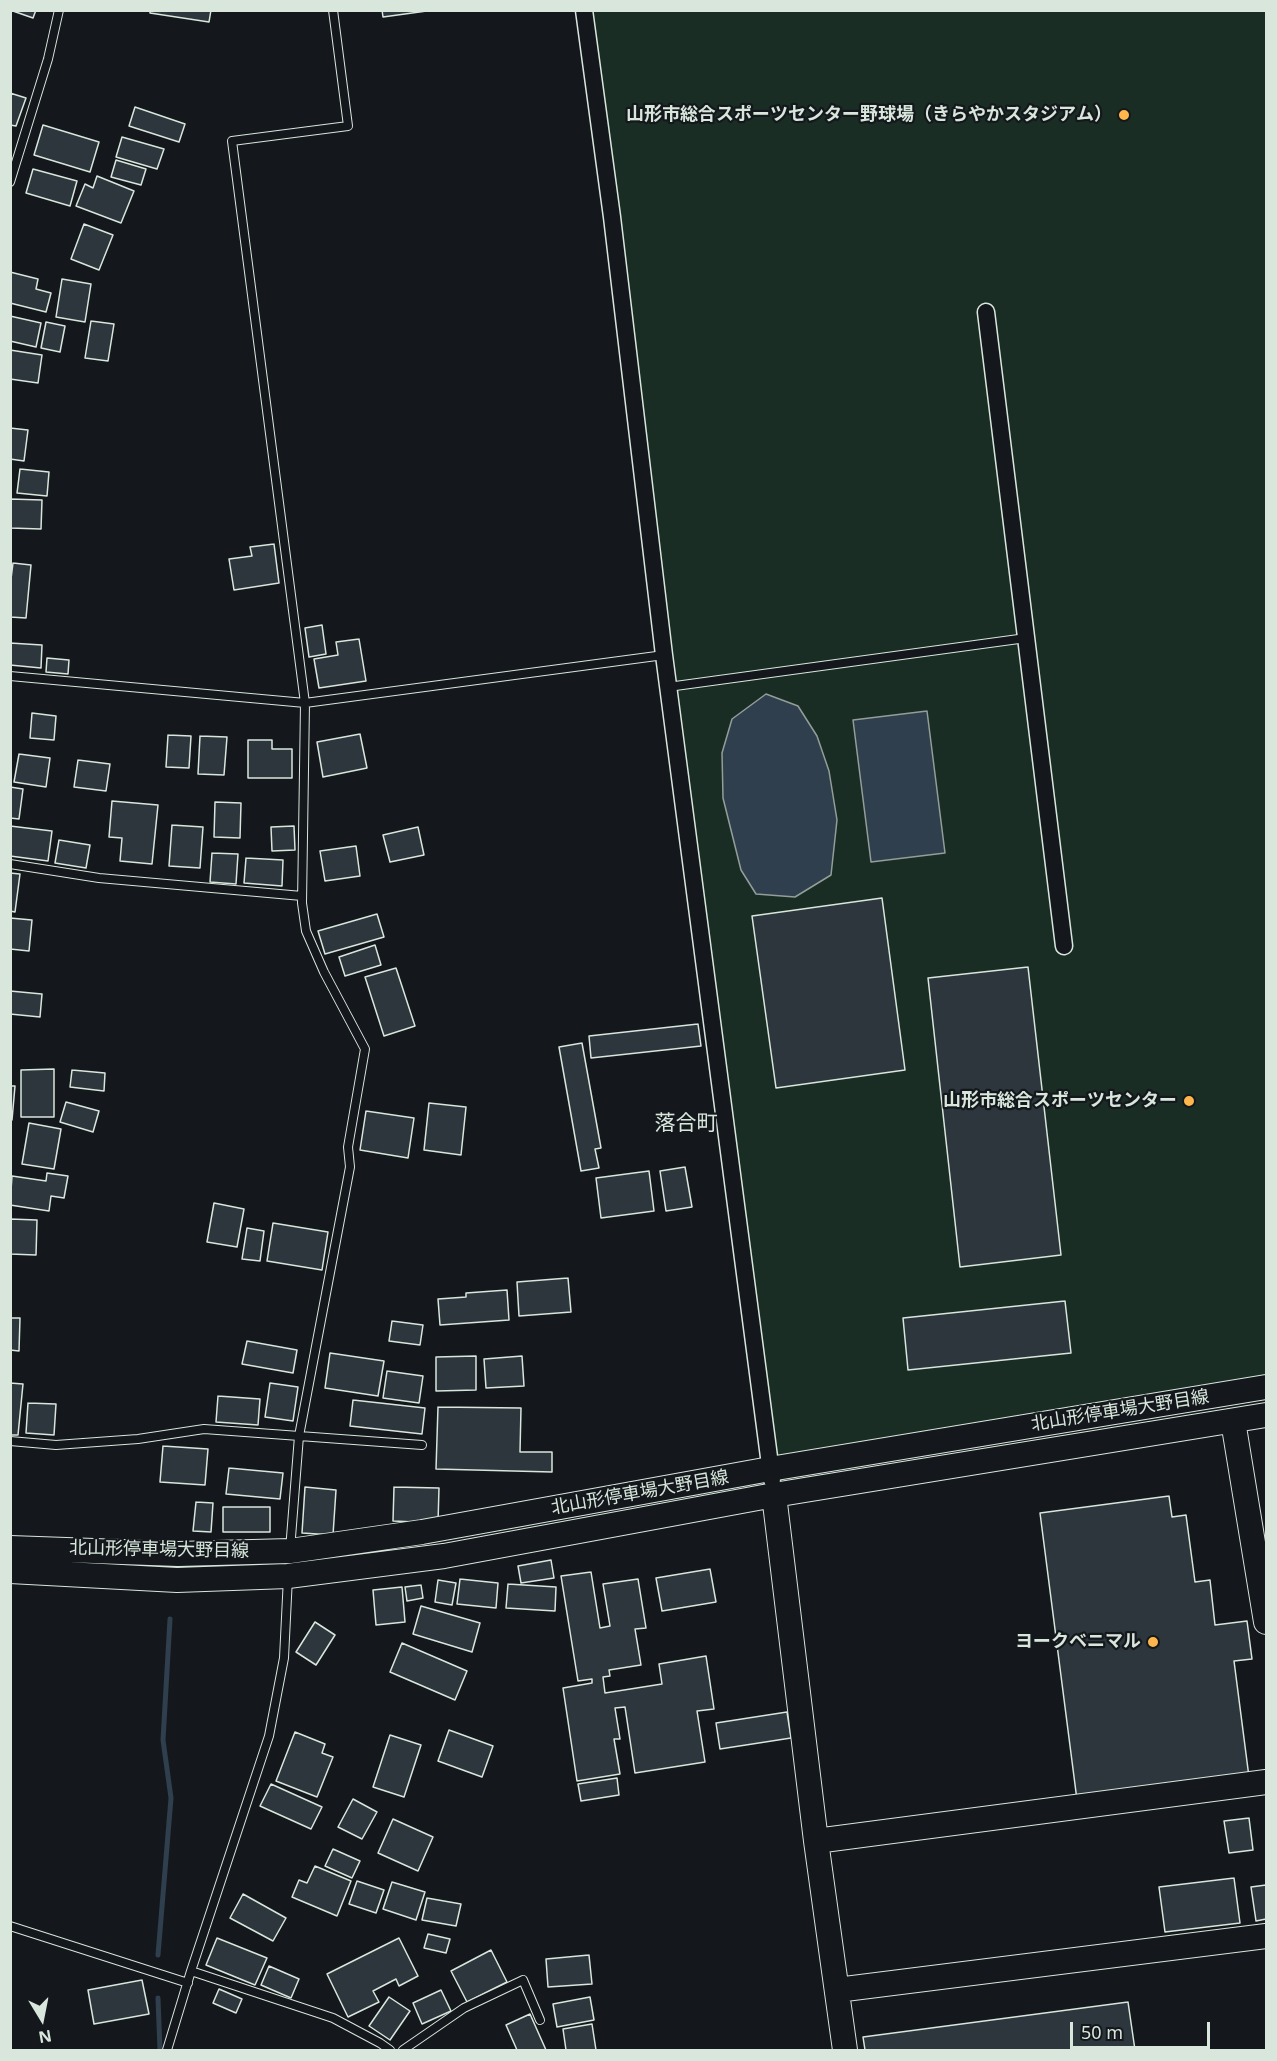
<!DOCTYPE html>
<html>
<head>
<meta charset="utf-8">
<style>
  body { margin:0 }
  #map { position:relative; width:1277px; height:2061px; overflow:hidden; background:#14181c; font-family:"Noto Sans",sans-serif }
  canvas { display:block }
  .frame { position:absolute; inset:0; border:12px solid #d8e6dc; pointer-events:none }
  .north { position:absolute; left:12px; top:1989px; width:60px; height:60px; -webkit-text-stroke:4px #14181c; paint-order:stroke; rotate:170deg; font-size:16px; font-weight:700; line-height:24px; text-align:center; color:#d8e6dc }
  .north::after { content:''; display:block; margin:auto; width:21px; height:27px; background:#d8e6dc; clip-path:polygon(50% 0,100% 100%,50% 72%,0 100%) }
  .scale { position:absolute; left:1070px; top:2022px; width:140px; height:27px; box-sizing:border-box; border:3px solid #d8e6dc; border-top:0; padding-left:8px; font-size:18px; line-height:21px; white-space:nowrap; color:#d8e6dc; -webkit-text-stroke:4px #14181c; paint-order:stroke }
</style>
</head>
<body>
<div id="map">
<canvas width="1277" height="2061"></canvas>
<div class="frame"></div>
<div class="north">N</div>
<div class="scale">50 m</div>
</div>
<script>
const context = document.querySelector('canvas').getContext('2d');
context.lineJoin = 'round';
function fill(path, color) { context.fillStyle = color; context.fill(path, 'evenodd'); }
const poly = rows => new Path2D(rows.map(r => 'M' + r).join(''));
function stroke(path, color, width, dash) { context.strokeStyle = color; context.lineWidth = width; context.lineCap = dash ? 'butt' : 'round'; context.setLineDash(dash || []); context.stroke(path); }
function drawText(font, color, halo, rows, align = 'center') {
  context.font = font + ' "Noto Sans","Noto Sans JP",sans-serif'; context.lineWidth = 4.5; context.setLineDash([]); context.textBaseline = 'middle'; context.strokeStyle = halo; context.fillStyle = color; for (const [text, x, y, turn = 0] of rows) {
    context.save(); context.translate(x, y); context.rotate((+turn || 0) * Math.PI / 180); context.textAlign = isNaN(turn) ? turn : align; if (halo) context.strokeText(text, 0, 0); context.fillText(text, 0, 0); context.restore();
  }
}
const green = poly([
  [584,11,1266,11,1266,1387,770,1469,584,11]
]);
fill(green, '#1a2d24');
stroke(green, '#939e99', 1.5);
const water = poly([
  [766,694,798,706,817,736,829,771,837,820,831,875,795,897,756,894,741,870,723,798,722,753,732,719,766,694],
  [927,711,945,853,871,862,853,720,927,711]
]);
fill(water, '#2f3f4d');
stroke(water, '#939e99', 1.5);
stroke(poly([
  [158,1955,171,1798,163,1740,170,1619],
  [158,1998,160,2050]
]), '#2f3f4d', 5);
const building = poly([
  [10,10,36,10,33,18,10,10],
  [150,10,211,10,209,22,150,13,150,10],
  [382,10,434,10,383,17,382,10],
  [10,93,26,98,16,126,10,125,10,93],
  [135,107,185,124,179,142,129,126,135,107],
  [43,125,99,142,90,172,34,155,43,125],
  [122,137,164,149,157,169,116,157,122,137],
  [116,160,146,169,141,185,111,177,116,160],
  [33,169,77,181,70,206,26,193,33,169],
  [97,176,134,191,121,223,76,206,85,184,93,188,97,176],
  [84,224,113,235,99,270,71,259,84,224],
  [10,272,38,279,36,289,51,293,46,312,10,303,10,272],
  [62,279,91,284,85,322,56,317,62,279],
  [10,316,41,323,36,347,10,341,10,316],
  [91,321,114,324,108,361,85,358,91,321],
  [46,322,65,326,60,352,41,348,46,322],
  [10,350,42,355,38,383,10,379,10,350],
  [10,428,28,430,24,461,10,459,10,428],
  [20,469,49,472,47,496,17,493,20,469],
  [10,499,42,500,41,529,10,528,10,499],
  [274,544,279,583,234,590,229,559,252,556,250,547,274,544],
  [13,563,31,565,26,618,10,617,10,587,13,563],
  [322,625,326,654,309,657,305,628,322,625],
  [359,639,366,681,319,688,314,659,338,655,336,642,359,639],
  [10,643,42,645,41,668,10,665,10,643],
  [47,658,69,660,68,674,46,672,47,658],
  [32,713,56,716,54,740,30,738,32,713],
  [360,734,367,768,323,777,317,742,360,734],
  [168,735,191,736,189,768,166,767,168,735],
  [200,736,227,737,224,775,198,774,200,736],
  [248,740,272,740,272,749,292,749,292,778,248,778,248,740],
  [19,754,50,758,46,787,14,782,19,754],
  [78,760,110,764,106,791,74,787,78,760],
  [10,787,23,789,19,819,10,818,10,787],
  [112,801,158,805,152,864,120,861,122,838,109,837,112,801],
  [215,802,241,803,240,838,214,837,215,802],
  [172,825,203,827,200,868,169,866,172,825],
  [10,826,52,831,48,861,10,856,10,826],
  [294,826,295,850,272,851,271,827,294,826],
  [418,827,424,855,390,862,383,835,418,827],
  [59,840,90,845,86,868,55,863,59,840],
  [356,846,360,876,325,881,320,851,356,846],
  [212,853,238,854,236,884,210,882,212,853],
  [246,858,283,860,282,886,244,883,246,858],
  [10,873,20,874,15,912,10,911,10,873],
  [882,898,905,1070,776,1088,752,916,882,898],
  [377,914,384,937,325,954,318,931,377,914],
  [10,918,32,920,29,951,10,949,10,918],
  [375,945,381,965,345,976,339,957,375,945],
  [1028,967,1061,1255,960,1267,928,978,1028,967],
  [396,968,415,1026,384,1036,365,977,396,968],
  [10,991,42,994,40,1017,10,1014,10,991],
  [698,1024,701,1046,591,1058,589,1036,698,1024],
  [582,1043,601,1148,595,1149,599,1168,581,1171,559,1047,582,1043],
  [54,1069,54,1117,21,1117,21,1070,54,1069],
  [72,1070,105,1073,104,1091,70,1087,72,1070],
  [10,1086,15,1086,12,1120,10,1119,10,1086],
  [66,1102,99,1111,93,1132,60,1122,66,1102],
  [429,1103,466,1107,461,1155,424,1150,429,1103],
  [366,1111,414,1118,408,1158,360,1150,366,1111],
  [29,1123,61,1129,54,1169,22,1164,29,1123],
  [685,1167,692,1207,666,1211,660,1171,685,1167],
  [649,1171,654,1211,601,1218,596,1178,649,1171],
  [47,1173,68,1176,64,1198,51,1196,49,1211,10,1205,12,1176,46,1181,47,1173],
  [214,1203,244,1209,237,1247,207,1242,214,1203],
  [10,1219,37,1220,36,1255,10,1254,10,1219],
  [273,1223,328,1232,322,1270,267,1261,273,1223],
  [247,1228,264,1231,260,1261,242,1259,247,1228],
  [568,1278,571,1312,519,1316,517,1282,568,1278],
  [507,1290,509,1320,440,1325,438,1299,466,1297,466,1293,507,1290],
  [1065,1301,1071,1353,908,1370,903,1318,1065,1301],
  [10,1318,20,1318,19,1351,10,1350,10,1318],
  [392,1321,423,1325,420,1345,389,1341,392,1321],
  [247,1341,297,1350,293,1373,242,1364,247,1341],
  [330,1353,384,1361,378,1396,325,1388,330,1353],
  [476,1356,476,1390,436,1391,436,1357,476,1356],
  [522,1356,524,1386,486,1388,484,1359,522,1356],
  [387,1371,423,1376,419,1403,383,1398,387,1371],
  [10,1383,23,1384,18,1435,10,1435,10,1383],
  [270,1383,298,1387,293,1421,265,1417,270,1383],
  [218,1396,260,1399,258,1425,216,1422,218,1396],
  [353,1400,425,1408,422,1434,350,1426,353,1400],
  [28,1403,56,1404,54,1435,26,1433,28,1403],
  [438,1407,521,1408,520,1452,552,1452,552,1472,436,1469,438,1407],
  [163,1446,208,1449,205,1485,160,1482,163,1446],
  [229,1468,283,1473,280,1499,226,1494,229,1468],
  [305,1487,336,1490,333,1535,302,1533,305,1487],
  [394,1487,439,1488,438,1523,393,1521,394,1487],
  [1169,1496,1172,1517,1186,1515,1195,1582,1210,1580,1215,1625,1247,1621,1252,1659,1234,1661,1249,1777,1077,1800,1040,1513,1169,1496],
  [196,1502,213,1503,211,1532,193,1531,196,1502],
  [223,1507,270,1507,270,1532,223,1532,223,1507],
  [551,1560,554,1578,521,1583,518,1566,551,1560],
  [710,1569,716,1602,662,1611,656,1578,710,1569],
  [591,1572,600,1628,610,1626,603,1584,638,1579,646,1628,635,1629,641,1665,609,1670,610,1676,603,1677,605,1693,662,1684,659,1664,706,1656,714,1709,697,1711,705,1762,635,1773,625,1707,615,1708,620,1739,614,1739,620,1774,577,1781,563,1688,592,1683,592,1679,578,1681,561,1576,591,1572],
  [460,1579,498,1583,496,1608,457,1604,460,1579],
  [438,1580,456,1583,452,1605,435,1602,438,1580],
  [508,1584,556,1587,555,1611,506,1608,508,1584],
  [421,1585,423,1598,407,1601,405,1587,421,1585],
  [402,1587,405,1622,376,1625,373,1590,402,1587],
  [421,1606,480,1623,472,1652,413,1634,421,1606],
  [315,1622,335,1635,316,1665,296,1652,315,1622],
  [402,1643,467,1671,455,1700,390,1672,402,1643],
  [787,1712,791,1738,720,1749,716,1723,787,1712],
  [449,1730,493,1746,482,1777,438,1761,449,1730],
  [295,1732,325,1744,322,1753,333,1757,317,1797,276,1781,295,1732],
  [390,1735,421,1745,404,1797,373,1787,390,1735],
  [617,1778,619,1795,581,1801,578,1784,617,1778],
  [271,1784,322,1807,311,1829,260,1806,271,1784],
  [353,1799,377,1812,362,1839,338,1827,353,1799],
  [1249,1818,1253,1850,1229,1853,1224,1821,1249,1818],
  [393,1819,433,1837,418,1871,378,1853,393,1819],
  [333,1849,360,1861,352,1878,325,1866,333,1849],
  [315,1866,351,1881,337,1916,292,1897,299,1880,307,1883,315,1866],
  [1234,1878,1240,1923,1165,1932,1159,1887,1234,1878],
  [357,1881,384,1890,376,1913,349,1904,357,1881],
  [392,1882,425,1892,416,1920,383,1909,392,1882],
  [1266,1885,1266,1919,1256,1921,1251,1887,1266,1885],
  [243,1894,286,1918,273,1941,230,1918,243,1894],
  [427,1898,461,1904,456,1926,422,1920,427,1898],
  [428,1934,450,1939,446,1953,424,1948,428,1934],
  [217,1938,267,1958,255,1985,206,1965,217,1938],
  [399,1938,418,1976,399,1986,396,1979,373,1991,379,2002,348,2017,327,1974,399,1938],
  [491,1950,507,1982,467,2002,451,1971,491,1950],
  [589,1955,592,1984,548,1987,546,1959,589,1955],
  [269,1966,299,1979,291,1998,261,1985,269,1966],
  [142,1980,149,2014,94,2024,88,1990,142,1980],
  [219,1989,242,1999,236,2013,213,2003,219,1989],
  [441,1990,451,2011,422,2024,413,2003,441,1990],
  [389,1997,410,2011,390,2040,369,2026,389,1997],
  [590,1997,594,2020,557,2027,553,2004,590,1997],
  [1128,2002,1135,2050,865,2050,863,2037,1128,2002],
  [530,2014,546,2050,517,2050,506,2025,530,2014],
  [592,2024,596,2050,566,2050,563,2029,592,2024]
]);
fill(building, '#2c363c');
stroke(building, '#d8e6dc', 1.5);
const lane = poly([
  [10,182,48,59,59,10],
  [10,676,305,703,664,655],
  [668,687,1026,638],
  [10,864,99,878,302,896],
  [10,1441,56,1445,138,1439,204,1429,422,1445],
  [290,1550,299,1436,350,1167,348,1147,365,1049,324,972,306,931,302,903,305,703,232,141,348,126,333,10],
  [10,1926,188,1983],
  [191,1971,333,2018,380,2043,390,2050],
  [167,2050,191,1971,269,1736,284,1658,288,1577],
  [403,2050,464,2008,523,1980,540,2020]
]);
const street = poly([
  [584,10,612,217,664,655,772,1480],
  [986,312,1064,946]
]);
const secondary = poly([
  [1233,1421,1266,1622],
  [774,1495,816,1841,845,2050],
  [10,1548,178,1554,290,1551,422,1532,770,1469,1266,1387],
  [10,1571,177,1580,288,1576,444,1556,774,1495,1266,1415],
  [816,1841,1266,1782],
  [837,1990,1266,1936]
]);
stroke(lane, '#d8e6dc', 10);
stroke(street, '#d8e6dc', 19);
stroke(secondary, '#d8e6dc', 26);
stroke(lane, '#14181c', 8);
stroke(street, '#14181c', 16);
stroke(secondary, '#14181c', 24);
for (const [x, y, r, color] of [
  [1124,115,6,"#ffb74d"],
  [1189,1101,6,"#ffb74d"],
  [1153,1642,6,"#ffb74d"]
]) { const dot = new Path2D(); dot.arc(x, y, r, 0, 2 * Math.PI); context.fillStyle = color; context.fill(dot); stroke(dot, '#14181c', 2); }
drawText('bold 18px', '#d8e6dc', '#14181c', [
  ["山形市総合スポーツセンター野球場（きらやかスタジアム）",1112,115],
  ["山形市総合スポーツセンター",1177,1101],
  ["ヨークベニマル",1141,1642]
], 'right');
drawText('18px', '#d8e6dc', '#14181c', [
  ["北山形停車場大野目線",1120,1411,-9],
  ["北山形停車場大野目線",640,1493,-10],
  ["北山形停車場大野目線",159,1550,1]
]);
drawText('21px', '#d8e6dc', '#14181c', [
  ["落合町",686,1124]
]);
</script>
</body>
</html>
